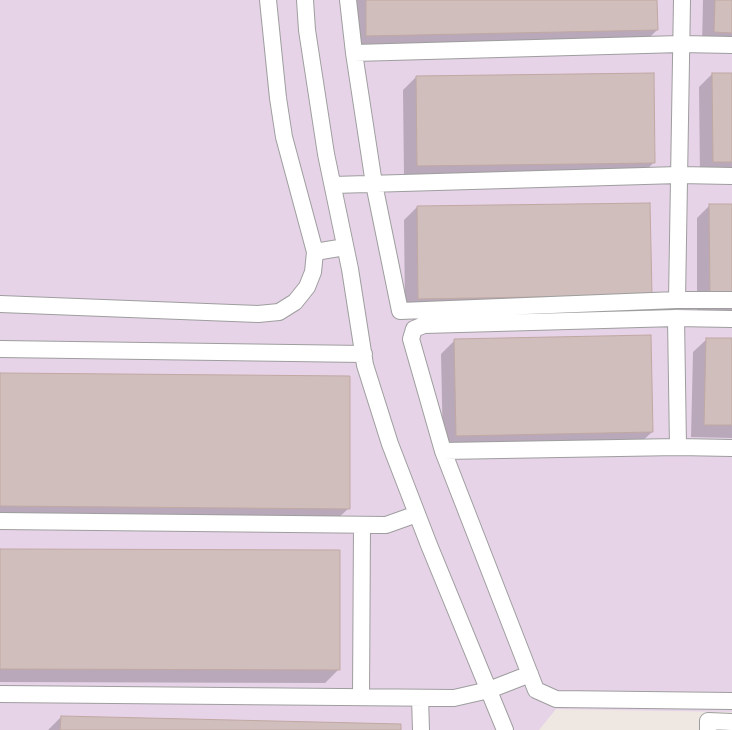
<!DOCTYPE html>
<html>
<head>
<meta charset="utf-8">
<style>
  body { margin:0 }
  canvas { display:block; background:#efe7e2 }
</style>
</head>
<body>
<canvas width="732" height="730"></canvas>
<script>
const context = document.querySelector('canvas').getContext('2d');
context.lineJoin = 'round';
function fill(path, color) { context.fillStyle = color; context.fill(path, 'evenodd'); }
const poly = rows => new Path2D(rows.map(r => 'M' + r).join(''));
function stroke(path, color, width, dash) { context.strokeStyle = color; context.lineWidth = width; context.lineCap = dash ? 'butt' : 'round'; context.setLineDash(dash || []); context.stroke(path); }
fill(poly([
  [0,0,732,0,732,712,556,709,539,730,0,730]
]), '#e6d3e8');
fill(poly([
  [353,0,656,0,657,30,644,43,354,49],
  [703,0,732,0,732,46,702,45],
  [712,74,732,74,732,175,700,175,699,87],
  [416,77,654,162,641,176,404,178,403,90],
  [649,204,651,295,405,312,404,220,417,207],
  [710,205,732,205,732,310,697,310,697,218],
  [650,336,652,432,638,445,443,449,441,354,455,340],
  [707,339,732,339,732,438,691,437,693,352],
  [0,374,349,508,335,521,0,519],
  [0,550,338,670,325,683,0,682],
  [61,717,400,730,48,730]
]), '#0003');
const building = poly([
  [366,0,657,0,658,30,366,36,366,0],
  [715,0,732,0,732,33,714,32,715,0],
  [654,73,655,163,417,166,416,76,654,73],
  [712,73,732,73,732,162,713,162,712,73],
  [650,203,652,295,418,299,417,206,650,203],
  [709,204,732,204,732,297,710,297,709,204],
  [651,335,653,432,456,436,454,339,651,335],
  [706,338,732,338,732,425,704,425,706,338],
  [0,373,350,376,350,509,0,506,0,373],
  [0,549,340,550,340,670,0,669,0,549],
  [61,716,401,724,401,730,60,730,61,716]
]);
fill(building, '#cfbebb');
stroke(building, '#c1a8a3', 1);
const minor = poly([
  [305,0,307,30,326,154,350,269,365,365,390,444,429,545,505,730],
  [348,0,354,53,374,184,400,311,677,300,732,300],
  [354,53,681,44,732,45],
  [333,185,679,175,732,176],
  [315,252,345,247],
  [677,300,682,0],
  [0,304,258,314,279,312,295,302,307,287,313,272,315,252,284,137,278,98,268,0],
  [676,318,678,447],
  [732,319,676,318,424,325,414,329,411,339,443,451,536,690,556,699,732,701],
  [0,349,364,354],
  [443,451,678,447,732,448],
  [0,521,386,525,417,514],
  [0,694,454,698,489,690,530,674],
  [361,697,362,525],
  [420,698,421,730],
  [708,730,708,721,732,722]
]);
stroke(minor, '#9e9e9e', 18);
stroke(minor, '#fff', 16);
</script>
</body>
</html>
